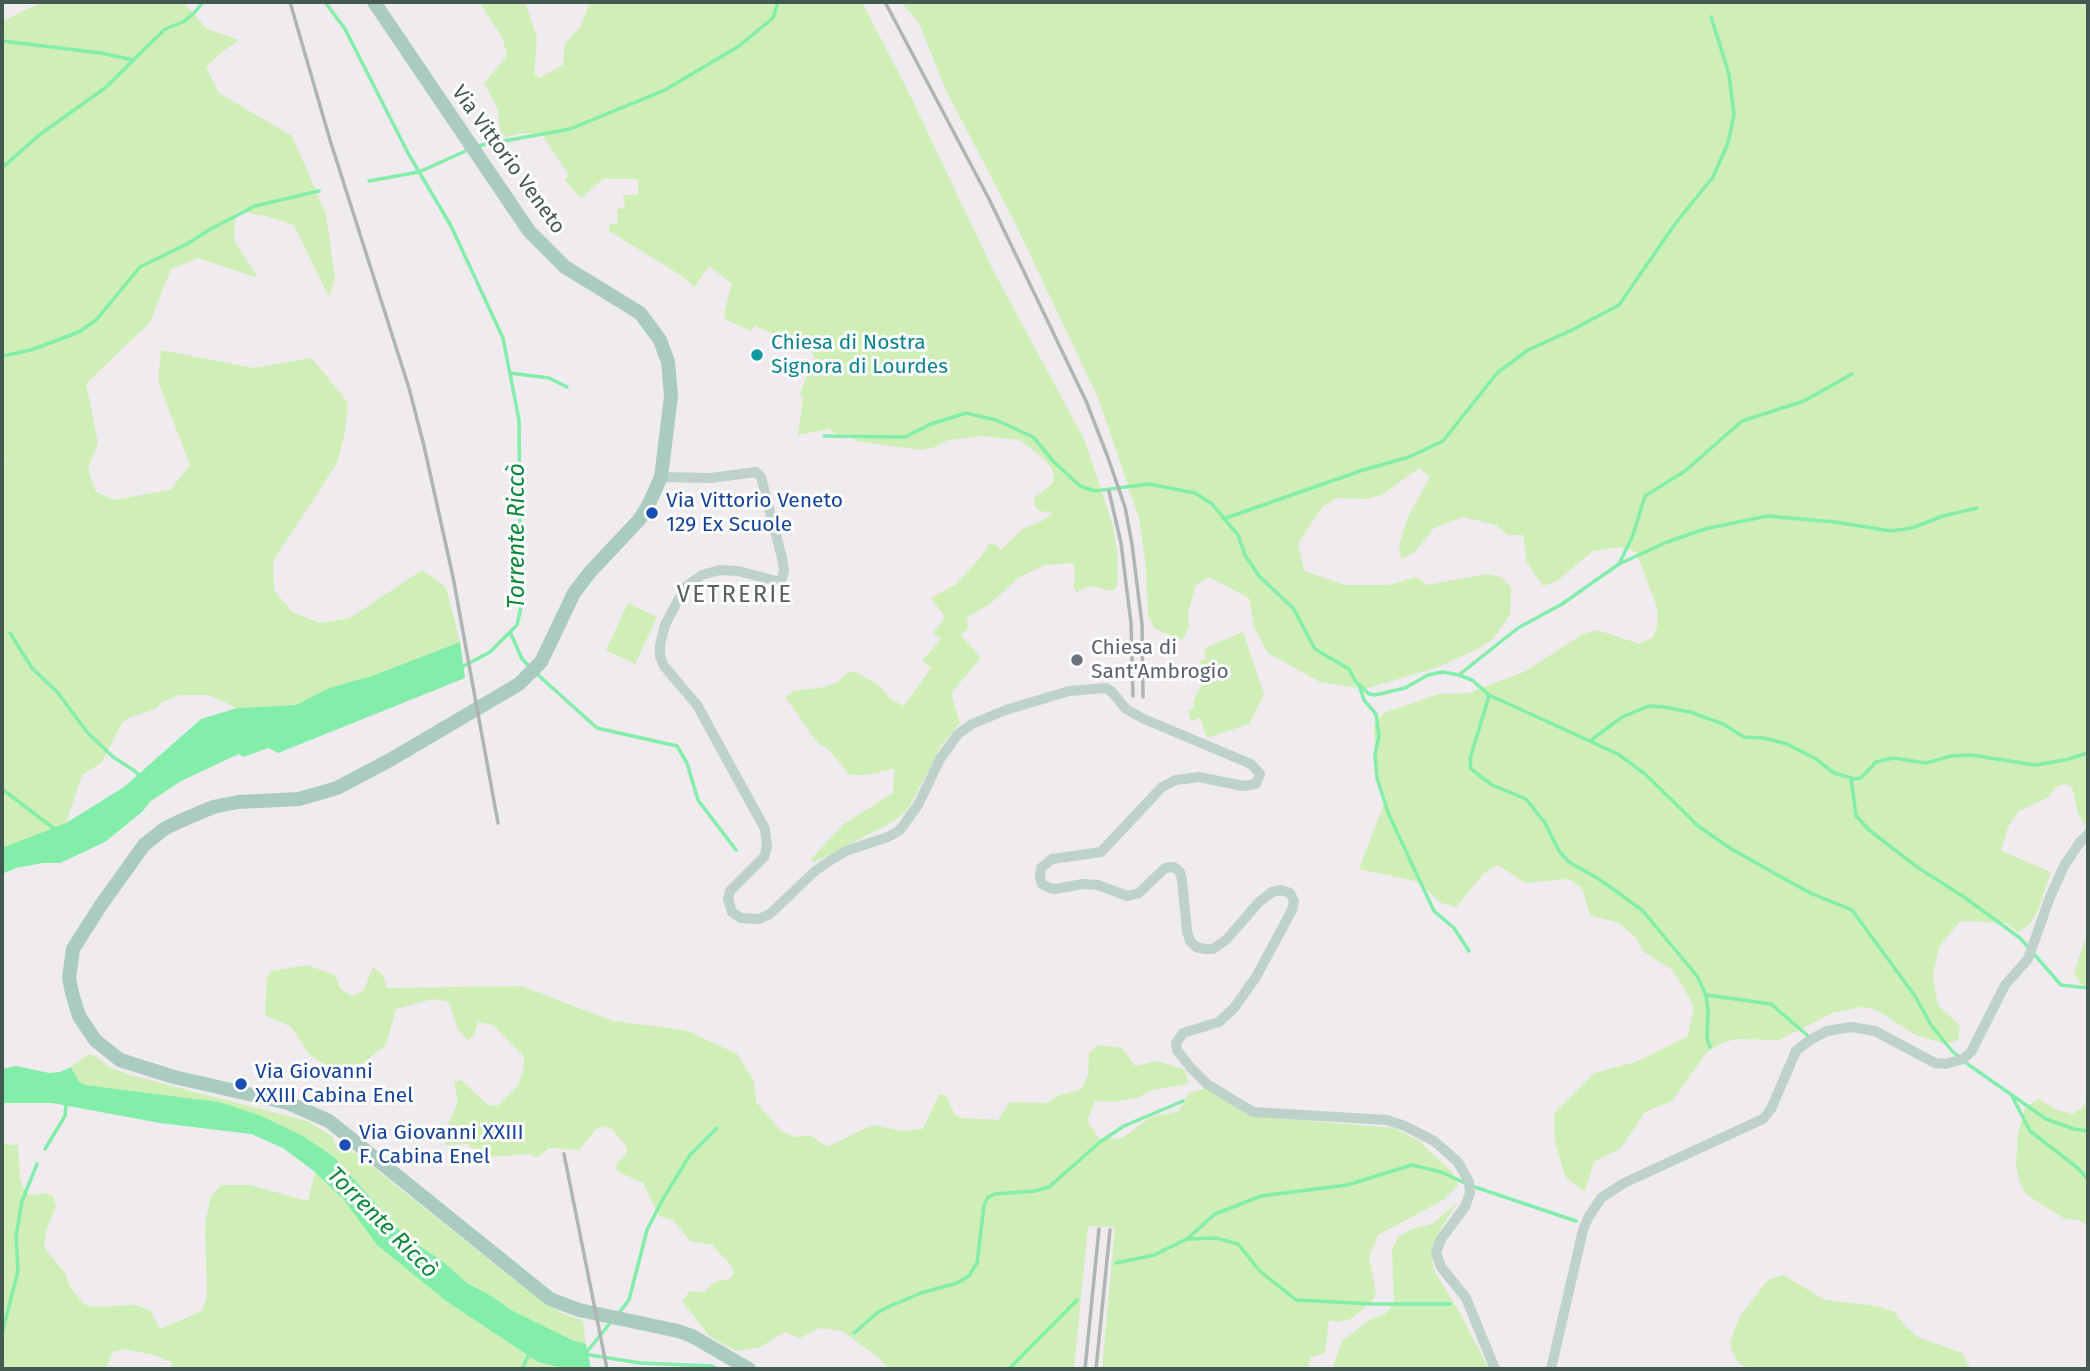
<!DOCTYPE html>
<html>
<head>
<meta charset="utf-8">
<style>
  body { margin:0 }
  #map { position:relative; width:2090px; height:1371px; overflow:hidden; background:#efebee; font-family:"Fira Sans",sans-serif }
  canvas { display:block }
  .frame { position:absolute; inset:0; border:4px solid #445951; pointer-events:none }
</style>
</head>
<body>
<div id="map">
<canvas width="2090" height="1371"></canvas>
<div class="frame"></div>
</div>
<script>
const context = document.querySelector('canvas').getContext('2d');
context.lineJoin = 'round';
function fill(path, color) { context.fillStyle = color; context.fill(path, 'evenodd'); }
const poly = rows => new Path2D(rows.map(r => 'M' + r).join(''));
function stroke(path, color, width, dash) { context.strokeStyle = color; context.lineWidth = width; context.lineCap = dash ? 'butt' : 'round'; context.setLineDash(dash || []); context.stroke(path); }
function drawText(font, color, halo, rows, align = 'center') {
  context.font = font + ' "Fira Sans",sans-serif'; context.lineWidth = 6; context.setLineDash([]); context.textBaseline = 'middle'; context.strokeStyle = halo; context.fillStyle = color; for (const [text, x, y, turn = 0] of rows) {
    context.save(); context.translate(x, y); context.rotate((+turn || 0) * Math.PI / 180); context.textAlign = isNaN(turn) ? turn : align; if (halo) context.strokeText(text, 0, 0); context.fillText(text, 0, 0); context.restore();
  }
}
fill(poly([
  [43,2,183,2,207,29,239,40,221,53,206,67,219,93,292,136,326,214,335,278,329,297,294,225,266,216,236,211,234,240,258,278,198,258,171,269,150,322,86,384,98,443,88,469,96,492,114,500,170,490,190,465,158,381,161,350,254,368,312,358,348,403,345,432,337,463,273,561,274,590,292,612,320,623,350,618,422,570,446,587,460,642,372,676,329,688,296,705,237,708,209,695,180,695,160,703,156,709,128,718,122,723,101,763,82,775,66,823,2,848,2,463,5,462,2,449,2,21],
  [479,2,525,2,537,37,534,73,539,78,563,65,565,43,580,27,590,2,862,2,909,93,994,272,1085,441,1113,526,1117,552,1117,587,1112,591,1090,586,1076,592,1073,585,1075,578,1074,563,1045,565,1018,578,990,604,966,618,969,627,961,635,981,658,951,693,960,723,942,744,909,807,905,813,885,826,815,862,811,859,844,824,893,793,894,769,866,775,850,775,830,751,817,742,785,697,794,691,824,687,837,683,848,672,856,672,881,687,890,699,904,706,931,668,922,661,941,639,933,633,945,617,931,598,955,585,981,557,989,544,996,545,1001,550,1022,529,1042,521,1053,513,1040,511,1035,506,1034,498,1052,484,1054,476,1052,469,1043,458,1019,440,981,436,948,440,935,447,920,450,855,441,850,434,835,434,829,429,798,435,803,398,800,393,815,356,806,348,755,326,751,331,725,319,724,313,732,284,709,266,694,287,682,276,609,231,609,225,618,222,617,209,625,208,623,195,638,195,638,179,603,179,581,198,565,181,568,174,542,134,521,133,506,137,500,132,498,109,484,83,507,56,503,39],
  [901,2,2088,2,2088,822,2085,825,2078,814,2072,787,2065,784,2056,787,2047,798,2019,811,2008,827,2001,851,2051,872,2038,910,2030,924,2018,932,2006,923,1960,921,1939,947,1933,976,1938,1005,1960,1026,1958,1040,1945,1044,1915,1035,1877,1010,1862,1007,1833,1013,1779,1040,1735,1039,1720,1044,1707,1052,1672,1101,1645,1112,1621,1148,1594,1162,1585,1191,1576,1186,1565,1176,1555,1142,1554,1113,1594,1073,1636,1062,1688,1036,1694,1007,1680,981,1671,969,1644,952,1636,938,1619,923,1590,915,1582,888,1569,879,1525,883,1498,865,1485,872,1456,907,1441,903,1419,882,1359,869,1386,798,1375,770,1374,724,1384,713,1439,694,1468,693,1524,672,1583,634,1597,630,1640,644,1653,637,1658,623,1657,607,1636,552,1622,547,1593,551,1557,581,1543,586,1527,563,1523,535,1508,535,1496,525,1463,517,1434,528,1415,552,1401,559,1399,545,1408,516,1430,477,1419,468,1382,495,1367,499,1337,498,1323,506,1298,544,1304,571,1345,585,1389,585,1416,577,1428,585,1486,574,1501,577,1511,587,1510,615,1493,639,1480,648,1438,667,1365,689,1320,682,1268,653,1254,627,1249,598,1209,577,1196,585,1188,613,1189,627,1182,640,1155,629,1148,616,1146,567,1139,518,1099,400,1017,227,946,90,919,23],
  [628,603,657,617,635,664,606,650],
  [1243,632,1264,694,1249,724,1207,738,1200,718,1191,721,1188,710,1195,708,1193,702,1205,678,1200,661,1206,659,1204,650,1207,647],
  [2088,931,2088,987,2080,983,2074,972],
  [307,965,335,975,340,988,352,996,364,990,373,967,383,975,387,988,521,986,613,1021,685,1030,737,1054,754,1081,756,1102,781,1131,795,1137,810,1135,827,1147,872,1125,901,1131,923,1129,939,1094,946,1095,955,1115,962,1118,998,1120,1010,1102,1047,1103,1060,1095,1081,1089,1088,1076,1089,1053,1099,1045,1122,1048,1135,1066,1157,1061,1185,1070,1189,1084,1152,1090,1139,1097,1117,1102,1095,1101,1087,1121,1100,1139,1122,1138,1151,1117,1179,1111,1189,1093,1207,1088,1251,1116,1394,1128,1419,1141,1452,1172,1458,1185,1443,1200,1378,1235,1369,1257,1376,1293,1373,1300,1351,1319,1336,1322,1329,1320,1325,1353,1311,1357,1308,1369,1102,1369,1115,1227,1088,1226,1074,1369,890,1369,879,1358,842,1331,819,1328,800,1338,785,1332,760,1347,736,1351,709,1336,682,1301,690,1291,704,1292,715,1282,729,1279,734,1274,732,1266,712,1245,690,1241,673,1220,659,1216,643,1183,617,1171,616,1164,627,1153,626,1146,611,1128,598,1127,579,1150,549,1148,537,1158,530,1154,487,1157,467,1144,445,1145,445,1130,458,1103,454,1082,461,1080,488,1105,497,1106,518,1085,523,1071,524,1057,493,1025,478,1022,474,1036,467,1040,458,1029,449,1002,433,999,396,1009,386,1045,349,1074,320,1062,308,1053,291,1027,265,1015,267,978,271,971],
  [89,1054,96,1056,109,1067,130,1075,307,1121,332,1136,337,1149,355,1153,530,1292,561,1313,583,1321,586,1344,572,1340,511,1310,493,1297,467,1283,445,1263,405,1236,334,1157,303,1136,219,1102,85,1085,79,1082,71,1067],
  [2088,1096,2088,1225,2078,1220,2065,1219,2027,1195,2020,1183,2016,1165,2018,1135,2025,1107,2039,1099,2055,1109,2073,1114,2084,1106],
  [4,1144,18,1145,20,1178,25,1192,32,1195,46,1193,53,1196,56,1207,47,1228,44,1243,46,1250,65,1273,70,1287,84,1304,91,1307,135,1305,150,1310,160,1329,202,1311,207,1297,205,1224,211,1196,221,1185,250,1185,308,1201,315,1172,344,1200,377,1245,446,1301,538,1362,567,1369,173,1369,171,1362,157,1356,126,1349,112,1352,106,1369,2,1369,2,1251,4,1220,2,1149],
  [1457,1203,1439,1232,1431,1253,1434,1270,1461,1315,1489,1369,1332,1369,1342,1341,1371,1319,1385,1314,1394,1302,1392,1250,1398,1237,1411,1229,1432,1224],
  [1783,1275,1825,1300,1876,1306,1895,1312,1905,1326,1918,1337,1962,1353,1971,1369,1752,1369,1741,1365,1733,1355,1730,1342,1740,1316,1768,1280]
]), '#d0efb7');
fill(poly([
  [460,642,465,678,278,753,268,748,243,757,239,754,232,757,181,781,151,801,142,812,105,842,60,863,43,863,16,868,2,874,2,848,66,823,124,787,201,719,237,708,296,705,329,688,372,676],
  [16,1066,49,1073,60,1072,71,1067,79,1082,85,1085,219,1102,259,1115,303,1136,334,1157,405,1236,445,1263,467,1283,493,1297,511,1310,572,1340,586,1344,591,1369,567,1369,538,1362,446,1301,377,1245,344,1200,315,1172,283,1148,251,1134,160,1123,52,1103,2,1103,2,1069]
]), '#83edaa');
stroke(poly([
  [325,2,345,29,408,153,451,226,503,338,519,420,521,607,517,625,490,652,460,668],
  [2,41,101,53,134,60],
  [477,146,570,129,665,90,739,46,773,18,778,2],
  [2,168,39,135,105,88,165,29,185,21,196,11,203,2],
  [369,181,419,172,470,149],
  [2,356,31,350,79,332,96,320,140,267,187,244,209,230,255,206,319,191],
  [510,373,549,378,567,387],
  [824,436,905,437,931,424,966,413,996,420,1033,437,1054,462,1080,486,1095,491,1149,484,1195,493,1212,504,1238,535,1245,555,1259,576,1293,608,1315,649,1349,669,1356,682,1369,694,1375,695,1405,688,1428,675,1443,672,1459,675,1472,680,1489,695,1618,754,1645,774,1698,826,1733,850,1810,893,1852,910,1915,996,1931,1025,1952,1051,1969,1065,2046,1119,2074,1129,2088,1131],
  [1223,519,1363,470,1409,457,1443,441,1497,373,1528,350,1572,330,1619,305,1675,224,1713,177,1728,143,1734,115,1729,74,1711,17],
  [1619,564,1633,535,1645,496,1685,471,1742,421,1804,401,1852,374],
  [510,632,522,659,530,667],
  [10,633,32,668,58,693,87,732,113,757,135,771,141,778],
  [536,673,597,728,677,746,687,763,698,800,736,850],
  [1460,674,1518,628,1562,604,1619,564,1667,542,1705,529,1767,516,1835,522,1891,531,1912,528,1943,516,1977,508],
  [1360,688,1364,700,1376,714,1379,736,1375,755,1377,778,1389,815,1434,911,1454,928,1469,951],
  [1489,696,1470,759,1471,769,1492,785,1526,799,1545,823,1559,851,1569,862,1599,879,1642,910,1697,976,1706,995,1708,1010,1707,1038,1710,1047],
  [1590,741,1622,717,1649,706,1664,707,1690,712,1723,724,1744,737,1764,738,1787,744,1816,759,1834,773,1855,779,1861,778,1876,762,1893,758,1926,763,1951,756,1971,755,2035,765,2065,760,2088,753],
  [1851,778,1856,816,1869,830,1917,867,1964,897,2020,938,2061,985,2088,988],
  [2,789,56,830],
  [1706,995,1771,1004,1807,1035],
  [2013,1098,2030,1131,2079,1169,2088,1180],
  [45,1149,65,1116,66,1104],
  [1472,1186,1576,1221],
  [1189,1239,1216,1238,1238,1244,1260,1271,1296,1300,1374,1304,1450,1304],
  [1116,1263,1154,1255,1187,1239,1215,1214,1261,1196,1347,1185,1412,1165,1441,1172,1465,1183],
  [618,1314,629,1300,647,1230,663,1199,690,1155,717,1128],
  [854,1333,877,1313,890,1306,921,1293,957,1283,969,1276,977,1263,984,1206,988,1197,995,1194,1035,1191,1049,1187,1100,1142,1124,1126,1183,1101],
  [2,1334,18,1271,16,1236,22,1201,37,1164],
  [584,1354,640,1363,712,1366,716,1369],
  [585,1354,611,1322],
  [522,1369,530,1352],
  [1009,1369,1077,1300],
  [2043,1369,2044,1369]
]), '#83edaa', 3.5);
stroke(poly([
  [661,477,711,478,756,472,761,477,782,558,784,571,781,582,738,571,720,570,702,575,685,587,665,625,660,645,660,656,664,666,697,705,765,829,767,847,764,857,730,891,728,899,732,912,741,918,759,919,770,914,815,871,831,860,846,851,888,837,900,830,918,805,940,759,958,734,972,724,1006,710,1069,691,1106,688,1112,692,1126,709,1144,719,1251,764,1260,774,1256,784,1243,786,1199,777,1176,780,1162,787,1101,852,1052,859,1041,868,1040,878,1042,884,1050,888,1055,889,1083,884,1098,885,1127,896,1139,893,1165,868,1174,867,1180,872,1182,880,1187,931,1190,941,1196,947,1205,949,1213,949,1226,940,1259,902,1272,892,1281,890,1290,893,1294,901,1292,910,1256,977,1234,1008,1219,1022,1183,1033,1176,1043,1177,1050,1191,1068,1207,1084,1253,1112,1387,1120,1405,1126,1434,1141,1458,1162,1469,1182,1470,1193,1465,1207,1441,1239,1436,1253,1441,1267,1466,1298,1495,1369],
  [1551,1369,1583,1230,1588,1218,1601,1198,1624,1183,1763,1119,1771,1109,1796,1051,1810,1040,1827,1031,1851,1027,1875,1031,1935,1063,1946,1064,1963,1059,1971,1052,2005,985,2028,959,2050,897,2064,866,2080,842,2088,834]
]), '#bed2ca', 10);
stroke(poly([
  [374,2,529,231,565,267,640,313,660,340,668,362,671,396,661,477,648,506,639,520,590,572,574,593,541,662,519,684,390,760,337,788,299,799,238,802,213,807,178,822,164,829,144,845,101,905,73,949,69,978,72,993,79,1016,95,1040,120,1060,174,1077,288,1103,329,1121,550,1299,579,1310,678,1331,692,1336,749,1369]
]), '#aaccc0', 14);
stroke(poly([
  [290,2,330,140,409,388,424,446,453,577,498,823],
  [885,2,989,199,1086,401,1107,455,1125,507,1132,544,1142,624,1143,697],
  [1109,491,1121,543,1131,623,1133,696],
  [564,1154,607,1369],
  [1085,1369,1099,1229],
  [1096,1369,1110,1230]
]), '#adb6b4', 3.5);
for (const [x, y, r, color] of [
  [757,355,7,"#0f9aa8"],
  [652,513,7,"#1a4fb4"],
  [1077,660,7,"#6b7280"],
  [241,1084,7,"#1a4fb4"],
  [345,1145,7,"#1a4fb4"]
]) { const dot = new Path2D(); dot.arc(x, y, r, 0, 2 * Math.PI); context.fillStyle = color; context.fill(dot); stroke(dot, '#fff', 2.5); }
drawText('21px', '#445951', '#fff', [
  ["Via Vittorio Veneto",508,160,54]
]);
drawText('21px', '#0d838f', '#fff', [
  ["Chiesa di Nostra",771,343],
  ["Signora di Lourdes",771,367]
], 'left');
drawText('21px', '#164399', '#fff', [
  ["Via Vittorio Veneto",666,501],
  ["129 Ex Scuole",666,525],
  ["Via Giovanni",255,1072],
  ["XXIII Cabina Enel",255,1096],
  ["Via Giovanni XXIII",359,1133],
  ["F. Cabina Enel",359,1157]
], 'left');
drawText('21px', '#5b616d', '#fff', [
  ["Chiesa di",1091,648],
  ["Sant'Ambrogio",1091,672]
], 'left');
drawText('italic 23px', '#0b883a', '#fff', [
  ["Torrente Riccò",518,536,-90],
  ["Torrente Riccò",382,1223,45]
]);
context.letterSpacing = '2px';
drawText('24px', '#58615e', '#fff', [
  ["VETRERIE",735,595]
]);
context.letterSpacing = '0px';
</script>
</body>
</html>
